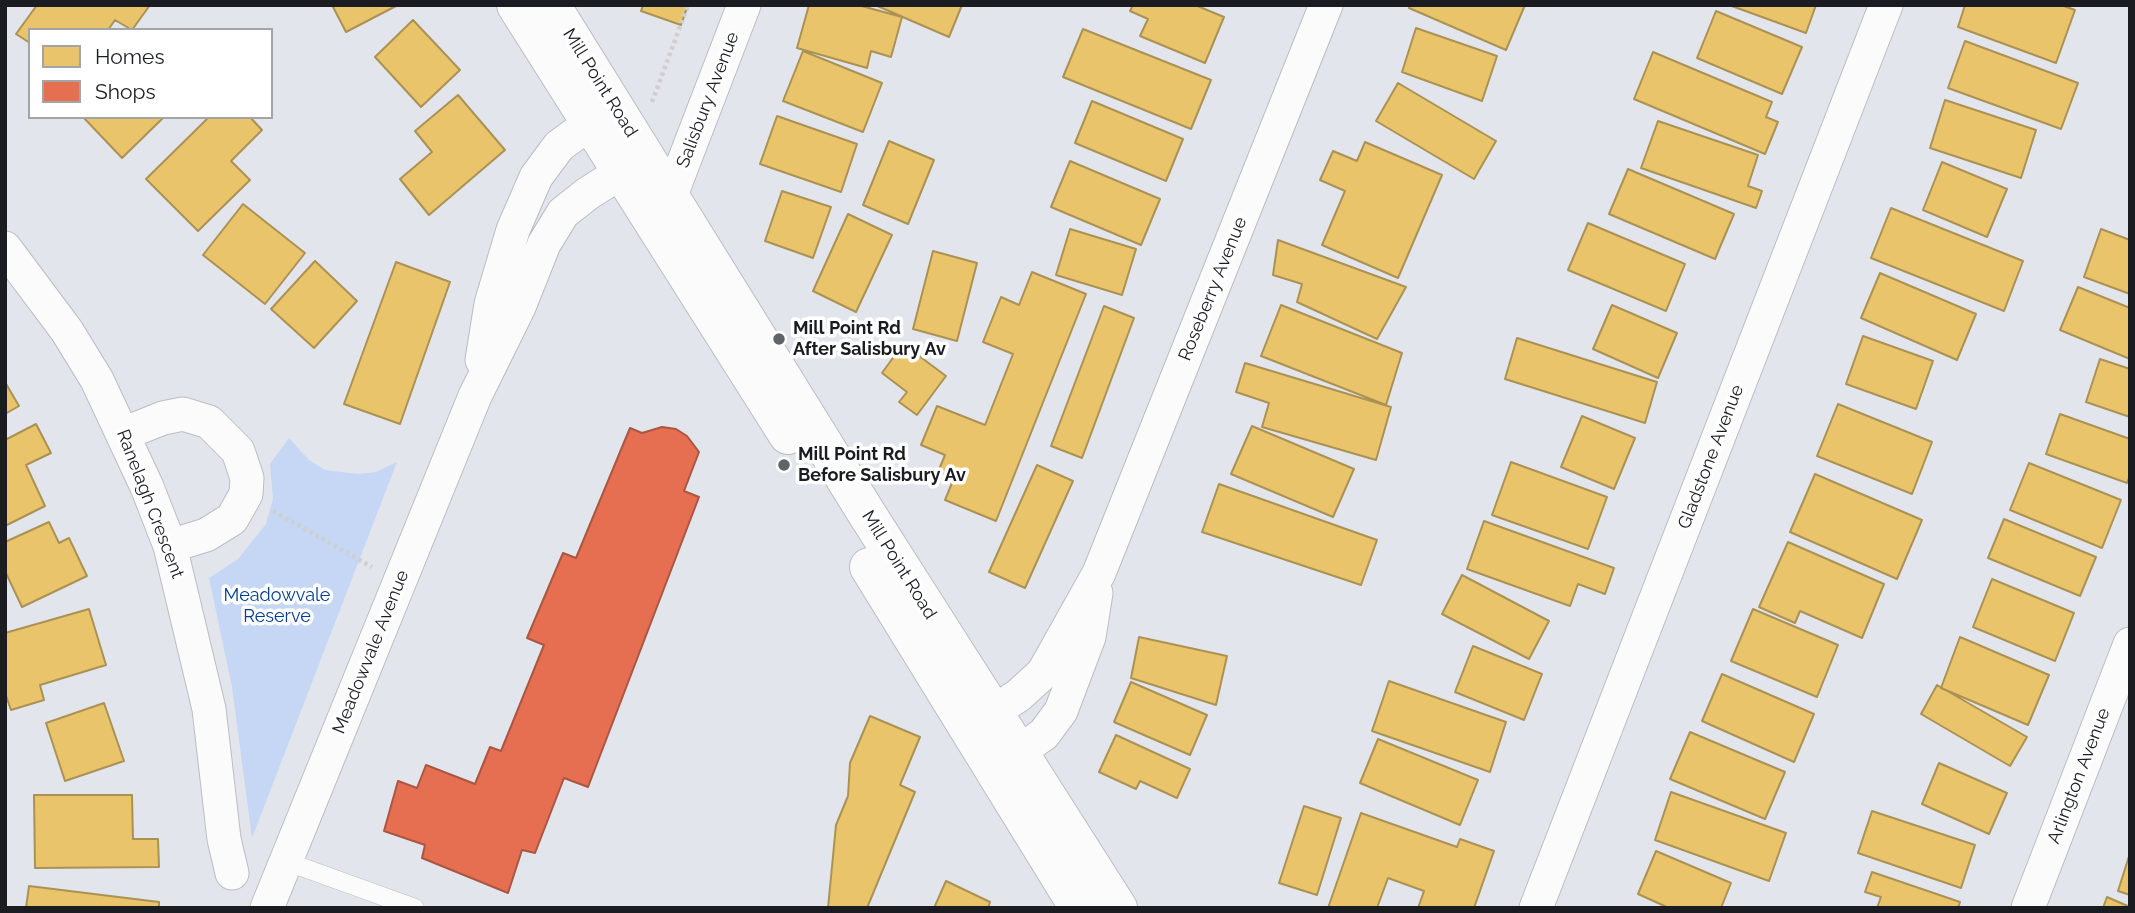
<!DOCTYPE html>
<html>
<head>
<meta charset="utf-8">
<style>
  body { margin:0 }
  #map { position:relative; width:2135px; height:913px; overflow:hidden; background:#e2e6ec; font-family:Raleway,sans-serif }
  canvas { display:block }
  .frame { position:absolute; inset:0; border:7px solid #1a1c21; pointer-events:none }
  .legend { position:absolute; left:28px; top:28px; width:245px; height:91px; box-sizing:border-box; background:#fff; border:2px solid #a3a4a6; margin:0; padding:9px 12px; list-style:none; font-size:21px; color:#1a1c21 }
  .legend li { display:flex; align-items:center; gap:14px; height:35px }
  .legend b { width:35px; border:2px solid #a3a4a6 }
</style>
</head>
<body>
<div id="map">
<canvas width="2135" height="913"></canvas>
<div class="frame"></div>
<ul class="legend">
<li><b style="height:19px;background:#e9c46a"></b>Homes</li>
<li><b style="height:19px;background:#e76f51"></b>Shops</li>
</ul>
</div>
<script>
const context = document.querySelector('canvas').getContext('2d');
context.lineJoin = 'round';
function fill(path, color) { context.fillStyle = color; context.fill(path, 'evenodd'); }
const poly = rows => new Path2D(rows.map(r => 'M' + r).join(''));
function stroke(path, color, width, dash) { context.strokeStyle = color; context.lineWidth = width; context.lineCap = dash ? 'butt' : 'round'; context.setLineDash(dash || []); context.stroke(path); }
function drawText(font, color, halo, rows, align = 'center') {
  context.font = font + ' Raleway,sans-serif'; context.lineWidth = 7; context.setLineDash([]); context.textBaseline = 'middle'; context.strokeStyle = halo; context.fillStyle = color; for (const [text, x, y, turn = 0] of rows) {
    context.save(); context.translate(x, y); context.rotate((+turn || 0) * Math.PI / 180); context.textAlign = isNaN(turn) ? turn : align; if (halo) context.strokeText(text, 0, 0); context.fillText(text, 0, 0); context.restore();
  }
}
fill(poly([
  [289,438,309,460,325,470,358,474,376,472,397,462,252,838,232,687,209,578,238,559,266,524,273,499,270,464]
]), '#c5d7f4');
const homes = poly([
  [37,5,150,5,132,30,115,20,108,30,30,30,30,43,16,34,37,5],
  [332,5,398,5,346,32,332,5],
  [643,5,688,5,681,25,641,11,643,5],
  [809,5,858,5,902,17,891,57,871,51,867,68,797,48,809,5],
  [875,5,962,5,949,37,875,5],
  [1133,5,1195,5,1224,17,1205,63,1140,36,1148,19,1130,11,1133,5],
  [1410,5,1525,5,1506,50,1409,8,1410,5],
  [1729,5,1816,5,1806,33,1729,5],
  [1965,5,2061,5,2075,10,2056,63,1958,27,1965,5],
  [1716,11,1802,47,1782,94,1697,58,1716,11],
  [413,20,460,70,421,107,375,57,413,20],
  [1416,28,1497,56,1482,101,1402,72,1416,28],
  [1083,29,1211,80,1191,129,1063,77,1083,29],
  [1965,41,2078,83,2061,129,1948,88,1965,41],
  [803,51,882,83,863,132,783,101,803,51],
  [1653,52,1772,102,1766,117,1778,122,1765,154,1634,99,1653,52],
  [1398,83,1496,141,1474,179,1376,121,1398,83],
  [458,95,505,150,429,215,400,179,432,152,415,131,458,95],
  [1945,100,2036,130,2021,178,1930,148,1945,100],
  [1092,101,1183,139,1166,181,1075,143,1092,101],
  [777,116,857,144,841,192,760,164,777,116],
  [83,117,164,117,122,158,83,117],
  [209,117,250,117,262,130,231,161,250,180,198,231,146,179,209,117],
  [1658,121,1758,155,1748,186,1762,191,1756,208,1641,168,1658,121],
  [889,141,934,160,908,224,863,205,889,141],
  [1365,142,1442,175,1398,278,1322,245,1345,191,1320,180,1333,151,1357,161,1365,142],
  [1070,161,1160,199,1141,245,1051,207,1070,161],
  [1942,162,2007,189,1987,237,1923,210,1942,162],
  [1628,169,1734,214,1715,259,1609,214,1628,169],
  [782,191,831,207,813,258,765,241,782,191],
  [243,204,305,253,265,304,203,255,243,204],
  [1891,208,2023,261,2004,311,1871,258,1891,208],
  [848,214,892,235,856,312,813,291,848,214],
  [1588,223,1685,264,1666,311,1568,270,1588,223],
  [1070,229,1136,249,1122,295,1056,275,1070,229],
  [2101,229,2130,240,2130,294,2084,277,2101,229],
  [1278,240,1406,287,1377,339,1297,302,1302,284,1273,275,1278,240],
  [933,251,977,263,957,341,913,329,933,251],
  [315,261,357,301,314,348,271,309,315,261],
  [396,262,450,282,400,424,344,404,396,262],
  [1032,272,1086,294,996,521,945,500,954,478,938,472,945,455,921,445,937,406,985,425,1013,354,983,342,1001,297,1019,305,1032,272],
  [1880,273,1976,314,1957,360,1861,318,1880,273],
  [2078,287,2130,308,2130,359,2060,330,2078,287],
  [1281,305,1402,353,1386,405,1261,356,1281,305],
  [1612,305,1677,333,1658,378,1593,349,1612,305],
  [1104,306,1134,318,1082,458,1051,446,1104,306],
  [1863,336,1933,361,1916,409,1846,384,1863,336],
  [1517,338,1657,382,1645,423,1505,379,1517,338],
  [903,344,946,376,917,415,899,402,907,392,882,373,903,344],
  [2100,359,2130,369,2130,417,2086,402,2100,359],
  [1245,363,1391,407,1376,460,1262,427,1269,403,1236,392,1245,363],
  [5,382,19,406,5,414,5,382],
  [1838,404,1932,442,1912,494,1817,456,1838,404],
  [2060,414,2130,439,2130,475,2127,483,2046,454,2060,414],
  [1582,416,1635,438,1614,489,1561,467,1582,416],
  [36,424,51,453,26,465,45,506,5,526,5,440,36,424],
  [1252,426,1354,469,1333,517,1231,474,1252,426],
  [1511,462,1607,497,1588,549,1492,515,1511,462],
  [2029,463,2121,500,2102,548,2010,510,2029,463],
  [1037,465,1073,481,1025,588,989,572,1037,465],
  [1815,474,1922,520,1897,579,1790,532,1815,474],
  [1219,484,1377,540,1361,585,1202,532,1219,484],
  [2004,519,2096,557,2080,596,1988,558,2004,519],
  [1484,521,1614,568,1605,594,1578,584,1570,606,1467,569,1484,521],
  [49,522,59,543,69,538,87,576,22,607,5,571,5,542,49,522],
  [1788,542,1884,584,1862,638,1800,611,1795,623,1759,607,1788,542],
  [1462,575,1549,621,1529,659,1442,614,1462,575],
  [1992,579,2074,613,2055,661,1973,627,1992,579],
  [89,609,106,665,40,685,44,700,11,710,5,693,5,633,89,609],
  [1753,609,1838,645,1817,697,1731,661,1753,609],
  [1139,637,1227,656,1216,705,1131,678,1139,637],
  [1960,637,2049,675,2028,725,1941,688,1960,637],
  [1473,646,1542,674,1524,720,1455,692,1473,646],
  [1722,674,1814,714,1794,762,1702,721,1722,674],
  [1389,681,1506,722,1490,772,1372,731,1389,681],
  [1131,682,1207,715,1190,755,1114,722,1131,682],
  [1937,685,2027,737,2010,766,1921,714,1937,685],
  [104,703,124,761,65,781,46,723,104,703],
  [870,716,920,737,900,785,915,792,867,908,828,908,836,825,848,796,850,763,870,716],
  [1690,732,1785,772,1765,819,1670,779,1690,732],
  [1116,735,1190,769,1177,798,1140,781,1136,789,1099,772,1116,735],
  [1378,739,1478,780,1460,825,1360,783,1378,739],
  [1939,763,2007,793,1989,834,1922,804,1939,763],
  [1671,792,1786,833,1769,881,1655,840,1671,792],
  [34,795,132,795,133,839,158,839,159,867,35,868,34,795],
  [1304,806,1341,818,1317,895,1279,883,1304,806],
  [1872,811,1975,845,1961,888,1858,853,1872,811],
  [1361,813,1457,847,1460,839,1494,851,1474,908,1418,908,1424,891,1388,878,1377,908,1328,908,1361,813],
  [1656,851,1731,883,1721,908,1669,908,1638,894,1656,851],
  [2130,853,2130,895,2118,891,2130,853],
  [1872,872,1960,902,1958,908,1877,908,1881,897,1865,892,1872,872],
  [946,881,990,902,988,908,934,908,946,881],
  [29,886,159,902,159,908,26,908,29,886],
  [2107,897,2130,907,2130,908,2103,908,2107,897]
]);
fill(homes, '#e9c46a');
stroke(homes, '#ab9254', 2);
const shops = poly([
  [662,427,676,429,687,436,699,452,684,491,699,497,588,787,564,778,535,853,522,850,508,893,422,858,425,845,384,831,398,781,417,788,426,765,475,784,490,747,501,751,544,645,527,638,563,553,576,558,630,428,642,433,662,427]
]);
fill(shops, '#e76f51');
stroke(shops, '#aa5643', 2);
const lane = poly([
  [285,861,415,908]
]);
const street = poly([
  [671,195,744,5],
  [5,248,67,331,97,380,147,487,170,546,209,709,224,839,232,873],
  [482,360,491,304,513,230,536,177,559,146,612,107],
  [123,434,163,418,183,414,209,422,238,451,247,478,246,494,232,519,206,535,170,546],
  [973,726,1019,695,1043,673,1099,573,1326,5],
  [999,766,1044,734,1061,711,1089,637,1096,593],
  [267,908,475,396,519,307,544,244,563,213,587,194,642,159],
  [1536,908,1886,5],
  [2028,908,2130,644]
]);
const secondary = poly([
  [516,5,788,435],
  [551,5,867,514,1118,908],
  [869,567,1079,908]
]);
stroke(lane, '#babdc2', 19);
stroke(street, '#babdc2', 35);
stroke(secondary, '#babdc2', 40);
stroke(poly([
  [652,102,688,5],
  [273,511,372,567]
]), '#cecfd1', 4.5, [3.5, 3.5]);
stroke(lane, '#fbfbfc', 18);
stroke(street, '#fbfbfc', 33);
stroke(secondary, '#fbfbfc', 38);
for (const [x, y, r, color] of [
  [779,339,7,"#606368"],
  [784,465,7,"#606368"]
]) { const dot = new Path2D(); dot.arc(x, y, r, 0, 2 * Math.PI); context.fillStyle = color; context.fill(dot); stroke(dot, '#fff', 2.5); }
drawText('18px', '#1a1c21', '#fff', [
  ["Mill Point Road",600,83,58],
  ["Salisbury Avenue",708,100,-69],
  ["Roseberry Avenue",1213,289,-68],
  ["Gladstone Avenue",1711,457,-69],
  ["Ranelagh Crescent",150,504,69],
  ["Mill Point Road",899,565,58],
  ["Meadowvale Avenue",371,652,-68],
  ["Arlington Avenue",2079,776,-69]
]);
drawText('bold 18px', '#1a1c21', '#fff', [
  ["Mill Point Rd",793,329],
  ["After Salisbury Av",793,350],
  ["Mill Point Rd",798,455],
  ["Before Salisbury Av",798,476]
], 'left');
drawText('18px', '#003d93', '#fff', [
  ["Meadowvale",277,596],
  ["Reserve",277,617]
]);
</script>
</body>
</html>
